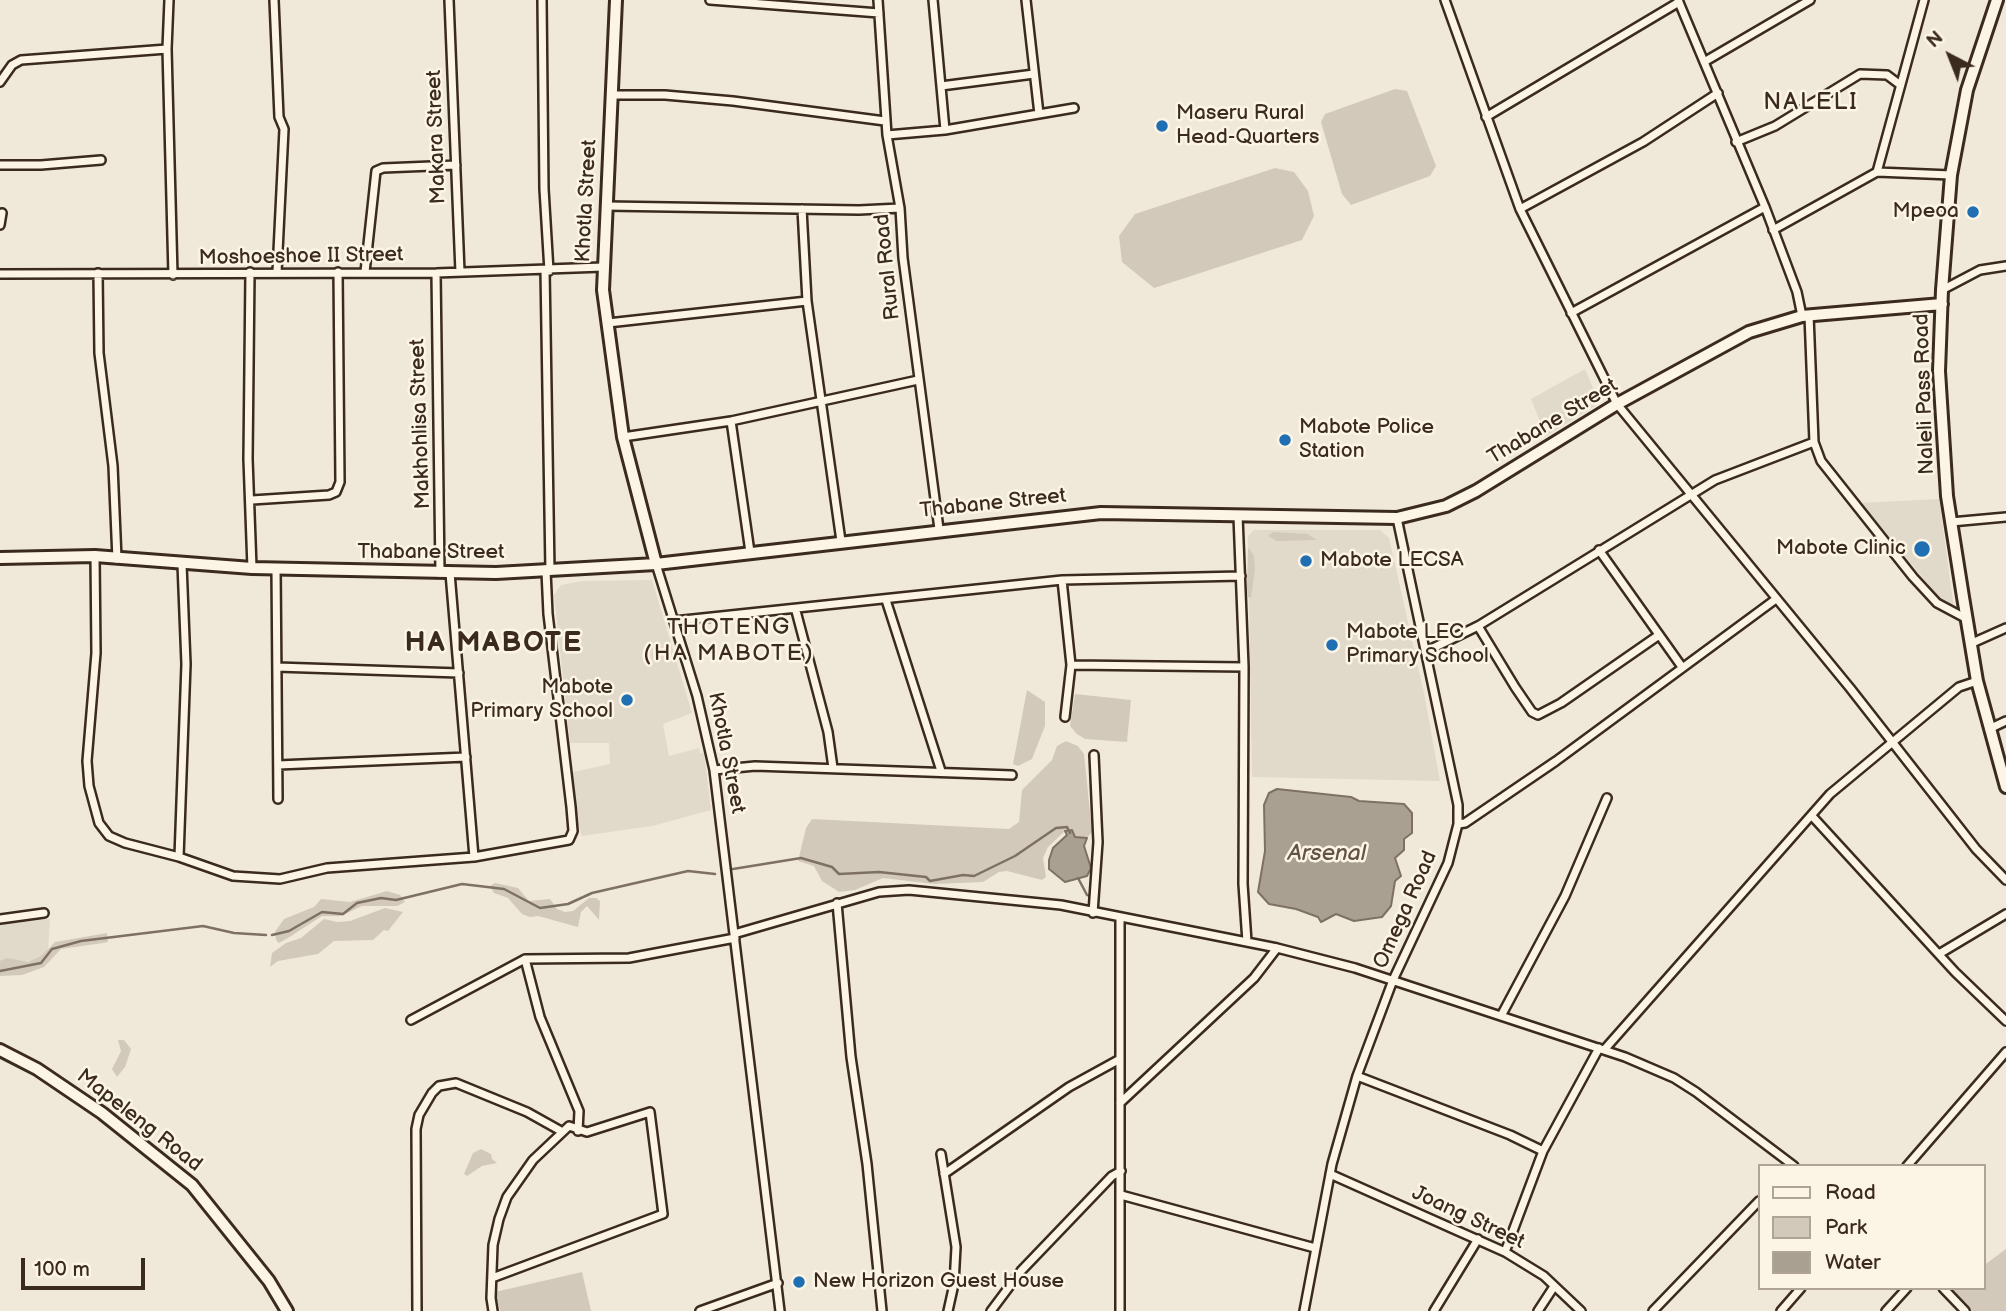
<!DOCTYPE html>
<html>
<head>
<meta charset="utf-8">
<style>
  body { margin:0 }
  #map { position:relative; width:2006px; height:1311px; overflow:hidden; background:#f0e9d9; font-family:"Balsamiq Sans",sans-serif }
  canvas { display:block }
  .legend { position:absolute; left:1758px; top:1164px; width:228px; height:126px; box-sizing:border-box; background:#fcf5e5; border:2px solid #afa495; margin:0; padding:9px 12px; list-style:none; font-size:21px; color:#3b2a1e }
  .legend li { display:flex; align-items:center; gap:14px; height:35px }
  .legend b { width:35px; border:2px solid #afa495 }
  .north { position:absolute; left:1915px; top:21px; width:70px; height:70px; -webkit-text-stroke:5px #fcf5e5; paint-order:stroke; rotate:318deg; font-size:19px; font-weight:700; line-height:28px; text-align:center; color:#3b2a1e }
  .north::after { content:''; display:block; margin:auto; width:24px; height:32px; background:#3b2a1e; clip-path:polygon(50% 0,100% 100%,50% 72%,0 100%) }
  .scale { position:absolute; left:21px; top:1258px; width:124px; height:32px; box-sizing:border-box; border:4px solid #3b2a1e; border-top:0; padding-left:9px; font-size:21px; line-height:24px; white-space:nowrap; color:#3b2a1e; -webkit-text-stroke:5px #fcf5e5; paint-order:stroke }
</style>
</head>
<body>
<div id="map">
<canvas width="2006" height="1311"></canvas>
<ul class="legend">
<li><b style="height:9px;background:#fcf5e5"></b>Road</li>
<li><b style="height:19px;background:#d2c9ba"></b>Park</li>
<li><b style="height:19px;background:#aaa091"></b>Water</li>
</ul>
<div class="north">N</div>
<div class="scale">100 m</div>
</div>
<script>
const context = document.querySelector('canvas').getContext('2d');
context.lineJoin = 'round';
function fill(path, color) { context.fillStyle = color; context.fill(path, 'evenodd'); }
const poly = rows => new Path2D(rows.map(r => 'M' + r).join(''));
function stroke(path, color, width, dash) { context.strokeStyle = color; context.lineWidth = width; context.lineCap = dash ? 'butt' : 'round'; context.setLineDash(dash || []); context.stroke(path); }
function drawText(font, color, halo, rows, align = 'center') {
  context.font = font + ' "Balsamiq Sans",sans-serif'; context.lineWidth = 5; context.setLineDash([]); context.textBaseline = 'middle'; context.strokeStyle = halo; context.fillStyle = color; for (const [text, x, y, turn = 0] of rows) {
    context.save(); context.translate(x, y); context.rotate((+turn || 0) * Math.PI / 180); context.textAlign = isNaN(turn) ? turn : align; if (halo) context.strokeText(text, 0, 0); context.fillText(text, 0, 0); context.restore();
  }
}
fill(poly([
  [1585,369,1594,390,1595,406,1546,436,1531,399],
  [1939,499,1954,609,1942,601,1861,503],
  [1254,530,1380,530,1389,538,1424,693,1440,781,1252,777,1248,536],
  [652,580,692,713,663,724,669,756,699,748,700,753,704,753,711,810,652,826,582,836,576,816,573,772,610,764,609,743,570,743,554,595,561,585,583,581],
  [50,919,48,951,40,959,0,967,0,924]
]), '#e1d9c9');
fill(poly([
  [1395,89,1407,91,1436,166,1430,176,1351,205,1342,194,1321,122,1325,114],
  [1275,168,1294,172,1308,191,1314,216,1302,240,1154,288,1122,262,1119,236,1135,214],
  [1273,532,1307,534,1317,540,1277,541,1268,536],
  [1248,547,1254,556,1255,569,1251,598,1248,597,1247,588],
  [1027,690,1045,702,1045,726,1032,759,1018,766,1013,764],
  [1075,694,1131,700,1127,742,1085,739,1077,734,1070,726],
  [1066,741,1078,746,1084,754,1092,832,1087,838,1075,837,1065,831,1048,847,1043,858,1046,877,1042,880,1007,871,999,872,983,882,934,884,883,878,855,890,839,892,822,881,814,866,798,861,806,828,812,819,1009,829,1019,822,1022,790,1052,760,1057,746],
  [495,883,518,888,529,901,550,899,557,909,565,912,573,911,589,898,596,898,600,901,599,920,587,906,581,912,578,927,538,916,530,917,522,914,508,898,494,893,490,886],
  [387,891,400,895,405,902,397,906,362,906,341,916,322,916,288,938,279,943,276,940,275,932,284,919,314,907,321,899,350,902],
  [385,908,403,912,388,931,384,930,373,940,334,941,318,954,278,961,270,967,272,953,286,943,301,938,324,919,337,922,350,921],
  [107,933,108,942,103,943,61,949,44,967,22,975,0,976,0,961,7,958,28,962,41,956,55,942],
  [118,1040,124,1040,131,1049,125,1067,117,1077,112,1069,121,1051],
  [481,1149,491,1154,492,1159,497,1163,482,1166,467,1176,464,1174,473,1153],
  [2006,1249,2006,1311,1971,1311,1951,1290,1983,1288,1983,1266],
  [582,1272,591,1311,500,1311,495,1292]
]), '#d2c9ba');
const water = poly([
  [1277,789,1351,797,1359,801,1404,804,1412,813,1412,833,1404,839,1404,850,1395,858,1401,876,1395,881,1391,906,1382,917,1354,921,1336,914,1321,922,1318,917,1296,909,1269,904,1258,892,1265,851,1264,805,1269,793,1277,789],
  [1072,830,1075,837,1087,838,1084,846,1091,868,1087,876,1065,882,1049,869,1049,860,1053,848,1067,835,1065,831,1072,830]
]);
fill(water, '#aaa091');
stroke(water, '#7e7163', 2);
stroke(poly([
  [733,869,801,858,832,867,839,874,879,872,926,877,930,881,963,875,974,876,1015,856,1056,828,1067,827,1070,833],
  [1078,878,1087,895,1092,896],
  [272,935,289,931,322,912,343,914,357,903,381,898,396,900,462,884,504,889,540,908,568,904,592,893,688,871,715,874],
  [0,971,41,963,52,949,81,941,203,926,234,933,266,935]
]), '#7e7163', 2.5);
const street = poly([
  [169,0,167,49,173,275],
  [274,0,279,117,284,129,277,272],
  [449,0,460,272],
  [542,0,544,189,549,271],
  [710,0,879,13],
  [878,0,887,135,900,208,903,258,939,529],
  [933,0,945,130],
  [1026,0,1039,114],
  [1445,0,1520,209,1617,404,1850,688,1976,849,2006,880],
  [1678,0,1765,207,1797,292,1802,316],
  [1704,62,1810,0],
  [0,82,12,65,21,60,167,49],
  [941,86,1034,74],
  [611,95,665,95,733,101,885,121],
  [1486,117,1679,2],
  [887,135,945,130,1074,108],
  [1736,142,1775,126,1860,74,1887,75,1899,84],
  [0,165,41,165,101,160],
  [1877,172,1924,0],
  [606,206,859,210,900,208],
  [802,209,807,301,841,541],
  [1520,209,1643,142,1718,93],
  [0,225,2,213],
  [1773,230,1877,172,1951,175],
  [545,270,550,571],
  [250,272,248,459,252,568],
  [365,272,376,171,383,168,456,165],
  [98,273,99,353,113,466,117,559],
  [436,273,440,573],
  [0,274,436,273,603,267],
  [1942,290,1980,270,2006,266],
  [1571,313,1765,207],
  [1809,315,1814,442,1821,461,1913,577,1937,603,1967,619],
  [608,323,807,301],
  [731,421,750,552],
  [623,437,731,421,918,380],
  [252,500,329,495,336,492,340,482,338,272],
  [1238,516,1244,667,1243,884,1247,942],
  [1951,522,2006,517],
  [1599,550,1682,667],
  [95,556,96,653,87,761,89,786,99,823,109,836,125,843,179,857,233,876,280,879,327,868,474,857,569,840,573,831,571,807,548,614,546,571],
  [656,564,697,696,714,770,780,1311],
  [276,568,278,799],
  [450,573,474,857],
  [1062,580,1071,665,1065,717],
  [886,600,941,771],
  [796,611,828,732,833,768],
  [674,621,1062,580,1241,576],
  [1478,626,1515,687,1532,712,1538,715,1561,703,1659,635],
  [1970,644,2006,628],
  [1425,652,1478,626,1715,480,1814,442],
  [1071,665,1244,667],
  [277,667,459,673],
  [1989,729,2006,721],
  [278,765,466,757],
  [714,770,755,766,1012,775],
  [1812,816,1955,972,2006,1021],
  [1458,824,1465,823,1556,761,1776,599],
  [179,857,186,664,182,564],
  [837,903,851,1057,867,1164,882,1311],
  [1093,913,1098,842,1094,755],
  [1120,918,1120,1311],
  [0,919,44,913],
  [734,934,879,892,909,890,1061,905,1277,948,1355,968,1625,1057,1674,1078,1696,1092,1794,1166],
  [1939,954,2006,914],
  [525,959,540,1017,579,1111,578,1131],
  [1501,1016,1565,896,1607,798],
  [411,1020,525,959,629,958,735,938],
  [1604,1050,1830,794,1959,687,1977,681],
  [1357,1076,1510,1135,1543,1151],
  [1120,1103,1254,978,1277,948],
  [941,1154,956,1247,954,1284,948,1311],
  [1907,1166,2006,1052],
  [944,1174,1069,1087,1120,1059],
  [1330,1174,1505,1252,1544,1276,1581,1311],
  [1121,1195,1315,1248],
  [1505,1252,1543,1151,1599,1048],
  [492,1278,663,1214,650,1112,587,1132,569,1126,533,1160,507,1197,499,1219,493,1245,491,1298,493,1311],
  [1943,1288,1965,1311],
  [417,1311,416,1129,419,1115,432,1093,439,1086,456,1083,527,1112,561,1131],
  [700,1311,778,1283],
  [991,1311,1021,1271,1112,1176,1121,1171],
  [1304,1311,1332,1164,1357,1076,1393,980,1448,863,1458,824,1458,805,1397,518],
  [1434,1311,1478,1239],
  [1538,1311,1553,1288],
  [1653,1311,1759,1201],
  [1781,1311,1801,1288],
  [1886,1311,1907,1288]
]);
const secondary = poly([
  [616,0,603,290,623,437,656,564],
  [1997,0,1967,90,1951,175,1942,290,1939,371,1947,496,1963,597,1977,681,2006,787],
  [0,558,95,556,252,568,496,573,656,564,1101,513,1397,518,1446,506,1476,491,1617,404,1749,332,1802,316,1942,304],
  [0,1050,37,1069,102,1113,192,1185,269,1281,287,1311]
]);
stroke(street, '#3b2a1e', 12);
stroke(secondary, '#3b2a1e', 16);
stroke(street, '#fcf5e5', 7);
stroke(secondary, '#fcf5e5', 10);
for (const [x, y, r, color] of [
  [1162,126,7,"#1f6fb2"],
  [1973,212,7,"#1f6fb2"],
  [1285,440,7,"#1f6fb2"],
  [1922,549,9,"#1f6fb2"],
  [1306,561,7,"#1f6fb2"],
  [1332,645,7,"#1f6fb2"],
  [627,700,7,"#1f6fb2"],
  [799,1282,7,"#1f6fb2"]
]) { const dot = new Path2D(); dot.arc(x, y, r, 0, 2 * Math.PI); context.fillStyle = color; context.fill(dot); stroke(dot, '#fcf5e5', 2.5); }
drawText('21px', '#3b2a1e', '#fcf5e5', [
  ["Maseru Rural",1176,114],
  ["Head-Quarters",1176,138],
  ["Mpeoa",1959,212,"right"],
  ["Mabote Police",1299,428],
  ["Station",1299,452],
  ["Mabote Clinic",1906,549,"right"],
  ["Mabote LECSA",1320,561],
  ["Mabote LEC",1346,633],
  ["Primary School",1346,657],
  ["Mabote",613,688,"right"],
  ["Primary School",613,712,"right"],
  ["New Horizon Guest House",813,1282]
], 'left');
drawText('21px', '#3b2a1e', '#fcf5e5', [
  ["Makara Street",437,137,-92],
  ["Khotla Street",587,201,-87],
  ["Moshoeshoe II Street",301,257,-1],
  ["Rural Road",888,267,-96],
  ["Naleli Pass Road",1925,394,-92],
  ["Thabane Street",1553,422,-31],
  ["Makhohlisa Street",421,424,-92],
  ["Thabane Street",993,504,-6],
  ["Thabane Street",431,553],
  ["Khotla Street",726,753,79],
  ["Omega Road",1406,910,-66],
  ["Mapeleng Road",139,1121,38],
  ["Joang Street",1468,1218,25]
]);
context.letterSpacing = '2px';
drawText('23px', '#3b2a1e', '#fcf5e5', [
  ["THOTENG",729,628],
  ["(HA MABOTE)",729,654]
]);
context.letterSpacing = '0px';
drawText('italic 23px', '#625346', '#fcf5e5', [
  ["Arsenal",1327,854]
]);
context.letterSpacing = '2px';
drawText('24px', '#3b2a1e', '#fcf5e5', [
  ["NALELI",1811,103]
]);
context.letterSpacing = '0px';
context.letterSpacing = '2px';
drawText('bold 28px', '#3b2a1e', '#fcf5e5', [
  ["HA MABOTE",494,644]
]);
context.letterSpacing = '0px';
</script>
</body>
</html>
